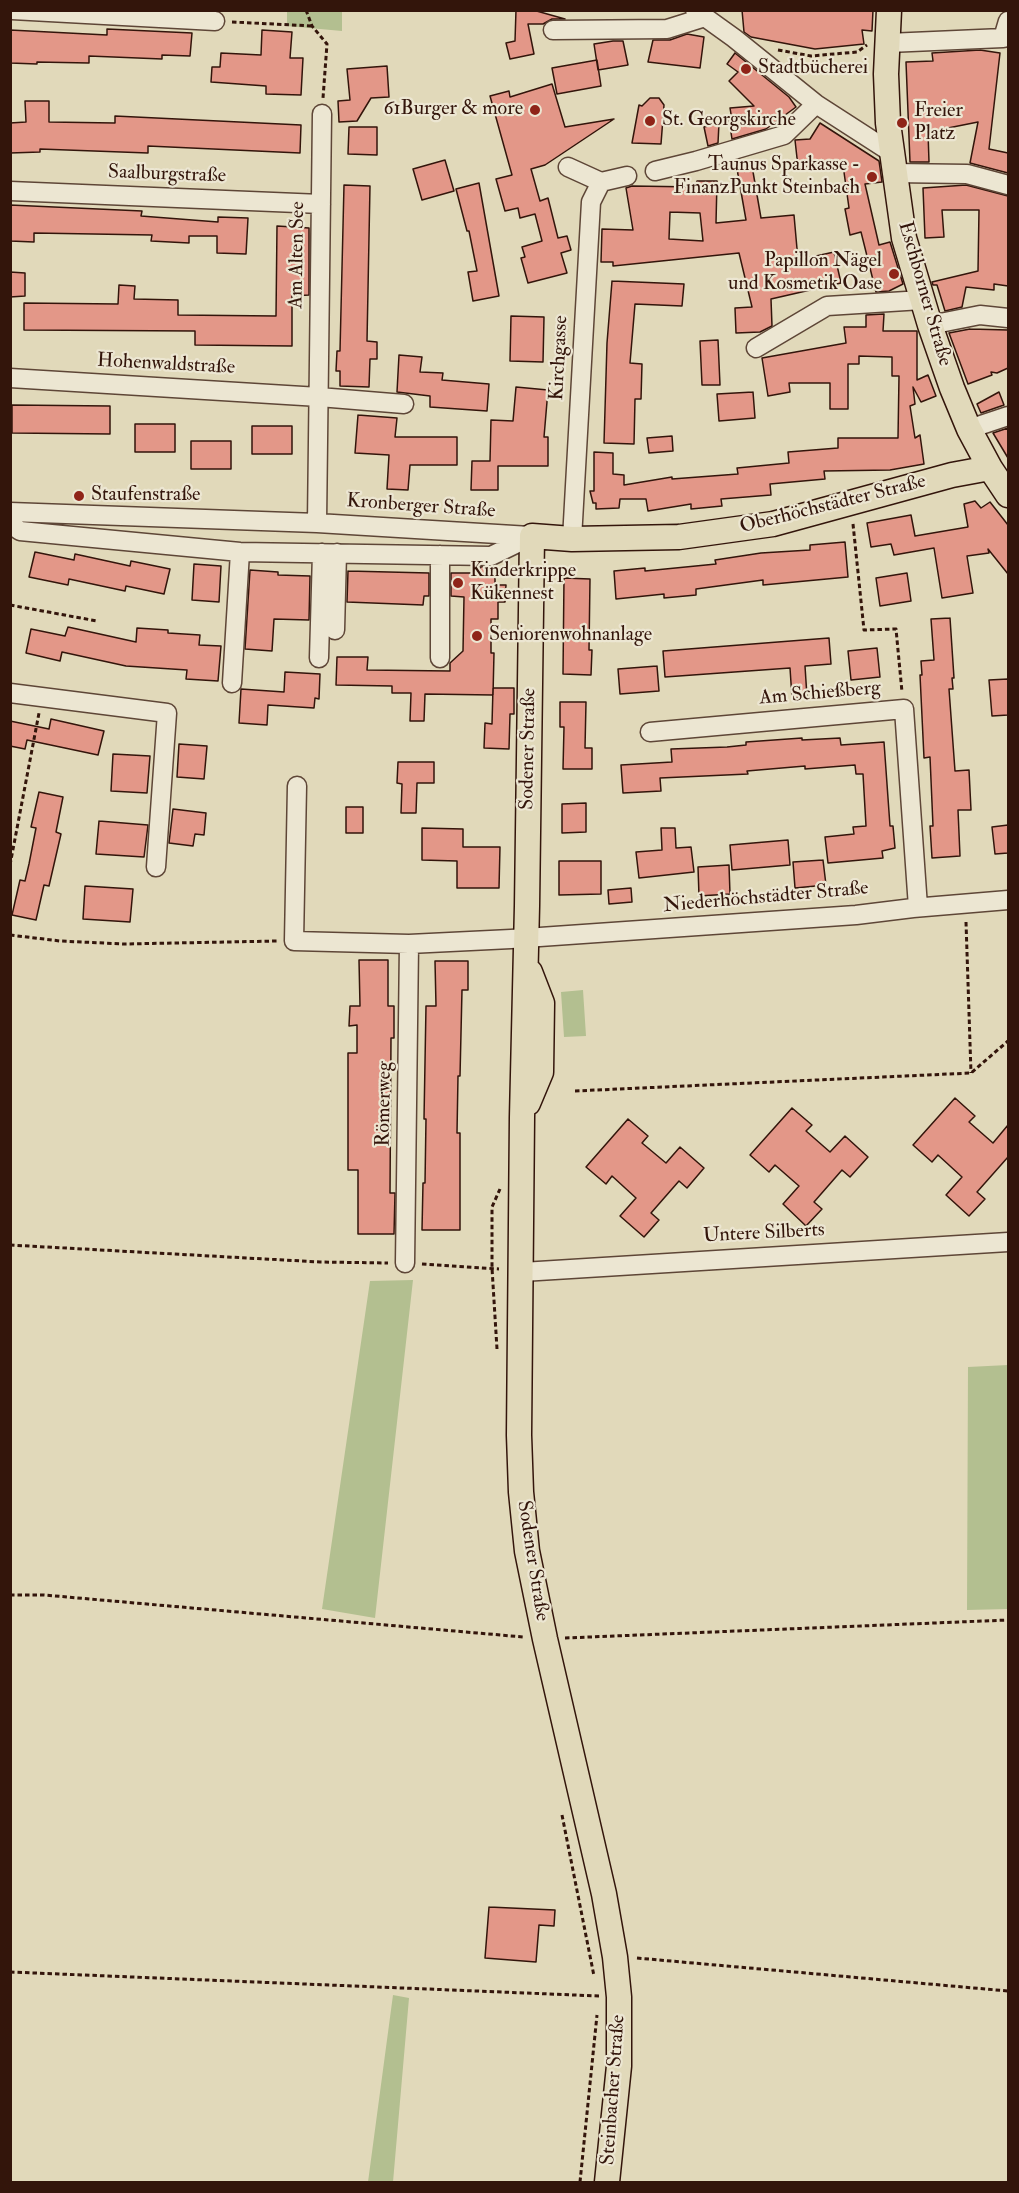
<!DOCTYPE html>
<html>
<head>
<meta charset="utf-8">
<style>
  body { margin:0 }
  #map { position:relative; width:1019px; height:2193px; overflow:hidden; background:#e1d9ba; font-family:"IM FELL Double Pica",serif }
  canvas { display:block }
  .frame { position:absolute; inset:0; border:12px solid #33150b; pointer-events:none }
</style>
</head>
<body>
<div id="map">
<canvas width="1019" height="2193"></canvas>
<div class="frame"></div>
</div>
<script>
const context = document.querySelector('canvas').getContext('2d');
context.lineJoin = 'round';
function fill(path, color) { context.fillStyle = color; context.fill(path, 'evenodd'); }
const poly = rows => new Path2D(rows.map(r => 'M' + r).join(''));
function stroke(path, color, width, dash) { context.strokeStyle = color; context.lineWidth = width; context.lineCap = dash ? 'butt' : 'round'; context.setLineDash(dash || []); context.stroke(path); }
function drawText(font, color, halo, rows, align = 'center') {
  context.font = font + ' "IM FELL Double Pica",serif'; context.lineWidth = 4.5; context.setLineDash([]); context.textBaseline = 'middle'; context.strokeStyle = halo; context.fillStyle = color; for (const [text, x, y, turn = 0] of rows) {
    context.save(); context.translate(x, y); context.rotate((+turn || 0) * Math.PI / 180); context.textAlign = isNaN(turn) ? turn : align; if (halo) context.strokeText(text, 0, 0); context.fillText(text, 0, 0); context.restore();
  }
}
fill(poly([
  [287,11,342,11,342,31,287,26],
  [583,990,586,1036,564,1037,561,992],
  [413,1280,375,1618,322,1609,370,1281],
  [1008,1365,1008,1609,967,1610,968,1367],
  [393,1995,409,1998,393,2182,368,2182]
]), '#b3bf90');
const building = poly([
  [516,10,533,10,565,19,552,19,543,24,528,24,534,54,510,59,506,43,515,41,516,10],
  [742,10,873,10,872,31,862,30,864,44,815,49,751,37,744,32,742,10],
  [107,29,192,33,190,56,162,55,162,59,89,56,89,63,37,62,37,64,10,63,10,30,107,35,107,29],
  [262,30,292,32,290,58,303,58,301,95,266,94,266,86,211,82,212,67,220,67,221,53,261,55,262,30],
  [687,34,704,37,700,68,648,62,653,40,670,40,687,34],
  [613,41,623,41,628,65,598,70,594,44,613,41],
  [980,50,1000,53,989,149,1008,153,1008,173,970,163,978,122,928,132,929,162,910,162,906,62,933,61,932,53,980,50],
  [735,53,789,97,796,107,766,129,732,139,729,120,732,120,730,108,754,106,729,81,738,72,727,64,735,53],
  [597,60,601,86,557,94,552,68,597,60],
  [387,66,389,97,371,98,357,121,339,122,338,101,350,100,347,69,387,66],
  [552,84,565,127,614,119,545,165,531,169,540,201,548,198,558,238,567,236,571,250,561,253,567,273,528,283,521,258,525,257,522,247,542,241,535,214,520,218,518,208,505,211,496,179,512,175,490,96,509,91,510,97,552,84],
  [650,98,659,98,664,105,661,144,632,143,639,105,642,106,650,98],
  [25,101,49,101,49,122,115,123,115,116,301,125,300,153,148,146,148,153,40,149,40,152,10,153,10,123,26,122,25,101],
  [719,123,718,143,708,146,704,127,719,123],
  [820,123,879,161,882,182,865,184,879,245,890,242,903,284,889,291,876,292,861,232,850,235,845,209,849,208,843,165,798,167,795,140,810,139,820,123],
  [349,127,377,127,377,155,348,154,349,127],
  [445,160,454,191,422,200,413,169,445,160],
  [752,166,761,218,794,215,798,260,834,252,841,283,771,299,772,326,760,332,736,333,735,308,752,307,739,253,613,266,613,262,601,262,602,229,633,230,626,188,632,186,696,187,697,181,717,181,716,223,746,220,737,169,752,166],
  [670,212,700,213,703,241,669,239,670,212],
  [479,183,499,296,473,301,468,272,477,271,469,231,467,231,456,189,479,183],
  [344,185,370,186,367,341,377,342,377,359,370,359,369,387,340,386,340,371,336,371,337,351,340,351,344,185],
  [966,185,1008,196,1008,286,994,284,994,290,966,287,962,307,945,311,937,285,933,285,932,282,978,271,979,210,942,210,944,237,925,238,923,188,966,185],
  [10,205,142,211,141,216,218,222,218,217,248,218,246,254,217,253,217,236,189,236,189,243,151,241,152,235,34,233,34,242,10,241,10,205],
  [277,226,309,228,309,295,292,296,292,346,195,345,195,331,24,330,24,303,118,304,119,285,135,286,134,299,178,300,178,315,276,316,277,226],
  [10,272,25,273,25,296,10,297,10,272],
  [612,281,684,284,682,306,635,304,630,363,642,364,641,399,635,399,634,444,604,443,607,343,612,281],
  [884,314,883,331,917,331,917,380,928,375,936,396,921,402,913,387,915,404,910,406,915,438,920,435,924,464,890,470,824,471,825,479,770,484,771,495,721,499,722,506,691,509,691,504,648,511,646,499,620,499,619,508,596,509,596,503,593,503,590,491,594,491,594,452,613,453,613,474,624,475,624,485,672,477,672,479,738,474,737,468,789,463,788,452,838,448,838,438,898,438,899,376,892,376,892,357,859,356,859,364,848,364,848,409,830,409,830,383,789,383,790,392,768,396,762,358,846,343,844,327,866,327,866,315,884,314],
  [511,316,544,317,543,362,510,361,511,316],
  [970,329,1008,330,1008,368,997,373,991,372,992,375,968,384,949,333,970,329],
  [718,340,720,385,702,385,700,341,718,340],
  [399,355,422,357,420,372,443,373,442,380,489,384,487,411,430,407,430,396,397,392,399,355],
  [516,387,548,390,544,437,548,437,548,466,498,466,498,490,471,490,472,461,490,461,491,420,513,421,516,387],
  [753,392,755,418,719,421,717,394,753,392],
  [999,392,1004,405,981,413,977,404,999,392],
  [12,405,110,406,110,434,12,433,12,405],
  [358,415,397,418,395,437,457,437,457,465,410,465,408,490,387,489,389,455,355,453,358,415],
  [135,424,175,424,175,452,135,452,135,424],
  [252,426,292,426,292,454,252,454,252,426],
  [1008,428,1008,458,993,433,1008,428],
  [672,436,673,451,649,453,647,438,672,436],
  [191,441,231,441,231,469,191,469,191,441],
  [975,501,981,508,990,502,1008,525,1008,574,988,549,989,553,967,556,973,593,942,598,934,548,894,555,891,544,871,547,867,523,911,515,915,536,968,527,964,504,975,501],
  [845,542,848,577,763,585,763,580,696,589,696,595,664,598,664,594,616,599,614,571,645,568,645,571,716,564,715,560,761,553,810,550,810,545,845,542],
  [35,552,74,560,75,554,130,566,131,561,170,569,164,594,126,586,125,591,69,579,68,585,29,577,35,552],
  [194,564,221,566,219,602,192,600,194,564],
  [495,566,495,585,506,585,505,602,498,602,498,619,491,619,491,653,494,653,493,695,425,694,424,721,410,721,411,693,392,693,392,686,336,685,337,657,368,657,367,670,450,671,450,663,463,651,464,597,451,596,451,573,480,573,480,567,495,566],
  [250,570,278,572,278,575,310,576,309,620,274,619,272,651,245,649,250,570],
  [348,571,429,573,429,596,424,596,423,605,347,602,348,571],
  [907,573,911,601,880,606,876,578,907,573],
  [564,578,590,579,589,650,592,650,591,675,563,674,564,578],
  [950,618,954,678,952,678,953,689,949,689,955,771,969,770,971,810,958,810,960,856,932,858,930,826,933,826,930,757,924,758,920,675,922,675,921,661,934,660,931,619,950,618],
  [68,627,136,642,137,628,168,630,168,633,200,635,199,645,221,646,218,681,186,679,187,670,126,666,62,652,60,661,26,653,31,629,65,636,68,627],
  [829,638,831,664,805,666,807,697,792,698,790,668,665,677,663,651,829,638],
  [877,648,880,677,851,680,848,651,877,648],
  [657,666,659,691,620,694,618,669,657,666],
  [285,672,320,674,319,699,315,698,314,708,268,705,267,725,239,723,241,689,284,692,285,672],
  [1008,679,1008,715,992,716,989,680,1008,679],
  [493,688,514,688,514,714,510,714,509,749,484,748,485,723,492,724,493,688],
  [560,702,586,702,585,748,592,748,592,769,563,769,564,727,560,727,560,702],
  [51,719,104,731,98,755,27,740,25,749,10,746,10,721,49,729,51,719],
  [802,738,802,740,840,738,841,745,884,742,890,826,893,826,895,848,882,851,883,858,828,863,825,837,854,834,853,827,866,826,863,774,856,774,855,765,805,769,805,766,747,771,748,774,660,778,661,791,623,793,621,765,672,762,671,749,727,747,746,745,746,742,802,738],
  [179,744,207,746,204,779,177,777,179,744],
  [113,754,150,756,147,793,111,791,113,754],
  [398,762,434,762,434,783,417,783,416,813,401,813,402,784,397,783,398,762],
  [39,792,63,797,56,832,61,834,49,886,44,885,36,920,12,915,20,880,25,881,29,864,36,828,31,827,39,792],
  [586,803,586,832,562,833,562,804,586,803],
  [346,807,363,807,363,833,346,833,346,807],
  [173,809,206,813,204,835,195,834,193,846,169,843,173,809],
  [99,821,148,825,144,857,96,854,99,821],
  [1008,825,1008,853,995,854,992,827,1008,825],
  [422,828,463,829,463,847,500,847,499,888,457,888,457,861,422,860,422,828],
  [661,828,675,828,676,848,691,847,694,872,639,878,636,852,662,850,661,828],
  [788,840,790,865,732,870,730,845,788,840],
  [823,860,826,885,795,888,793,862,823,860],
  [559,861,601,861,601,894,559,895,559,861],
  [729,865,730,894,699,896,698,867,729,865],
  [85,886,133,889,130,922,83,919,85,886],
  [631,888,632,902,609,904,608,890,631,888],
  [359,960,388,960,388,1006,394,1006,394,1038,391,1038,390,1193,395,1193,394,1234,358,1234,358,1170,348,1170,348,1053,357,1053,357,1025,349,1026,350,1006,360,1006,359,960],
  [435,961,468,961,468,990,462,990,460,1076,458,1076,457,1133,460,1133,460,1230,422,1230,423,1183,425,1183,426,1119,424,1119,426,1006,436,1006,435,961],
  [955,1098,975,1116,969,1122,993,1143,1008,1125,1008,1157,977,1192,985,1199,969,1216,946,1195,962,1177,938,1155,932,1162,913,1145,955,1098],
  [792,1108,812,1125,806,1131,830,1152,845,1136,868,1157,850,1177,842,1170,814,1202,822,1209,806,1226,783,1204,799,1186,775,1165,769,1172,750,1155,792,1108],
  [628,1119,648,1136,642,1143,666,1163,680,1147,704,1168,687,1188,679,1181,651,1213,659,1220,644,1237,620,1216,636,1198,612,1176,606,1184,586,1167,628,1119],
  [489,1907,555,1910,554,1926,539,1925,536,1962,485,1958,489,1907]
]);
fill(building, '#e39788');
stroke(building, '#33150b', 1.5);
const minor = poly([
  [12,10,215,21],
  [695,10,734,38,816,104,892,153],
  [553,30,667,29,702,18],
  [888,43,1003,38,1008,21],
  [568,167,601,182],
  [655,171,696,161,784,135,816,104],
  [894,173,967,174,1008,185],
  [10,191,321,204],
  [930,325,980,315,1008,318],
  [756,348,827,306,922,300],
  [10,378,319,397,404,404],
  [969,429,1008,416],
  [10,512,317,523,530,536],
  [317,523,322,114],
  [10,524,20,531,240,552,491,556,532,536],
  [572,539,591,202,601,182,627,176],
  [335,630,337,553],
  [319,658,322,553],
  [440,658,440,555],
  [232,683,240,552],
  [10,693,167,713,156,867],
  [650,732,904,709,918,907],
  [297,786,294,941,409,944,511,939,856,915,913,908,1008,900],
  [405,1263,409,944],
  [522,1272,1008,1242]
]);
const major = poly([
  [889,10,886,74,888,123,904,238,930,325,952,388,969,429,990,468,1008,495],
  [528,1103,541,1072,542,1003,530,972],
  [607,2182,619,2066,619,1997,615,1957,604,1894,545,1639,527,1551,521,1492,519,1435,522,1117,527,906,532,536,572,539,679,537,773,524,952,475,990,468]
]);
stroke(minor, '#5e4637', 21);
stroke(major, '#33150b', 27);
stroke(poly([
  [306,10,312,26,327,44,323,98],
  [232,22,312,26],
  [778,50,811,56,857,52,867,45],
  [853,524,864,630,896,629,902,692],
  [10,605,97,621],
  [10,865,39,713],
  [966,922,971,1073],
  [10,935,60,941,124,944,278,941],
  [575,1091,971,1073,1008,1041],
  [10,1245,320,1262,388,1263],
  [422,1264,499,1269],
  [497,1349,492,1268,492,1207,500,1189],
  [10,1595,44,1595,523,1637],
  [565,1638,1008,1620],
  [562,1815,594,1976],
  [637,1958,1008,1991],
  [10,1972,599,1996],
  [580,2182,597,2015]
]), '#33150b', 3, [4.5, 3]);
stroke(minor, '#ece6d2', 18);
stroke(major, '#e1d9ba', 24);
for (const [x, y, r, color] of [
  [746,69,6,"#8f2418"],
  [535,110,6,"#8f2418"],
  [650,121,6,"#8f2418"],
  [902,123,6,"#8f2418"],
  [872,177,6,"#8f2418"],
  [894,274,6,"#8f2418"],
  [79,496,6,"#8f2418"],
  [458,583,6,"#8f2418"],
  [477,636,6,"#8f2418"]
]) { const dot = new Path2D(); dot.arc(x, y, r, 0, 2 * Math.PI); context.fillStyle = color; context.fill(dot); stroke(dot, '#ece6d2', 2); }
drawText('20px', '#33150b', '#ece6d2', [
  ["Stadtbücherei",758,69],
  ["61Burger & more",523,110,"right"],
  ["Freier",914,112],
  ["Platz",914,135],
  ["St. Georgskirche",662,121],
  ["Taunus Sparkasse -",860,166,"right"],
  ["FinanzPunkt Steinbach",860,189,"right"],
  ["Papillon Nägel",882,262,"right"],
  ["und Kosmetik Oase",882,285,"right"],
  ["Staufenstraße",91,496],
  ["Kinderkrippe",470,572],
  ["Kükennest",470,595],
  ["Seniorenwohnanlage",489,636]
], 'left');
drawText('20px', '#33150b', '#ece6d2', [
  ["Saalburgstraße",167,175,2],
  ["Am Alten See",298,255,-89],
  ["Eschborner Straße",924,294,74],
  ["Kirchgasse",560,358,-87],
  ["Hohenwaldstraße",166,365,3],
  ["Oberhöchstädter Straße",833,505,-14],
  ["Kronberger Straße",421,507,4],
  ["Am Schießberg",820,694,-5],
  ["Sodener Straße",529,749,-89],
  ["Niederhöchstädter Straße",766,898,-5],
  ["Römerweg",385,1104,-89],
  ["Untere Silberts",764,1234,-3],
  ["Sodener Straße",532,1561,81],
  ["Steinbacher Straße",614,2090,-86]
]);
</script>
</body>
</html>
